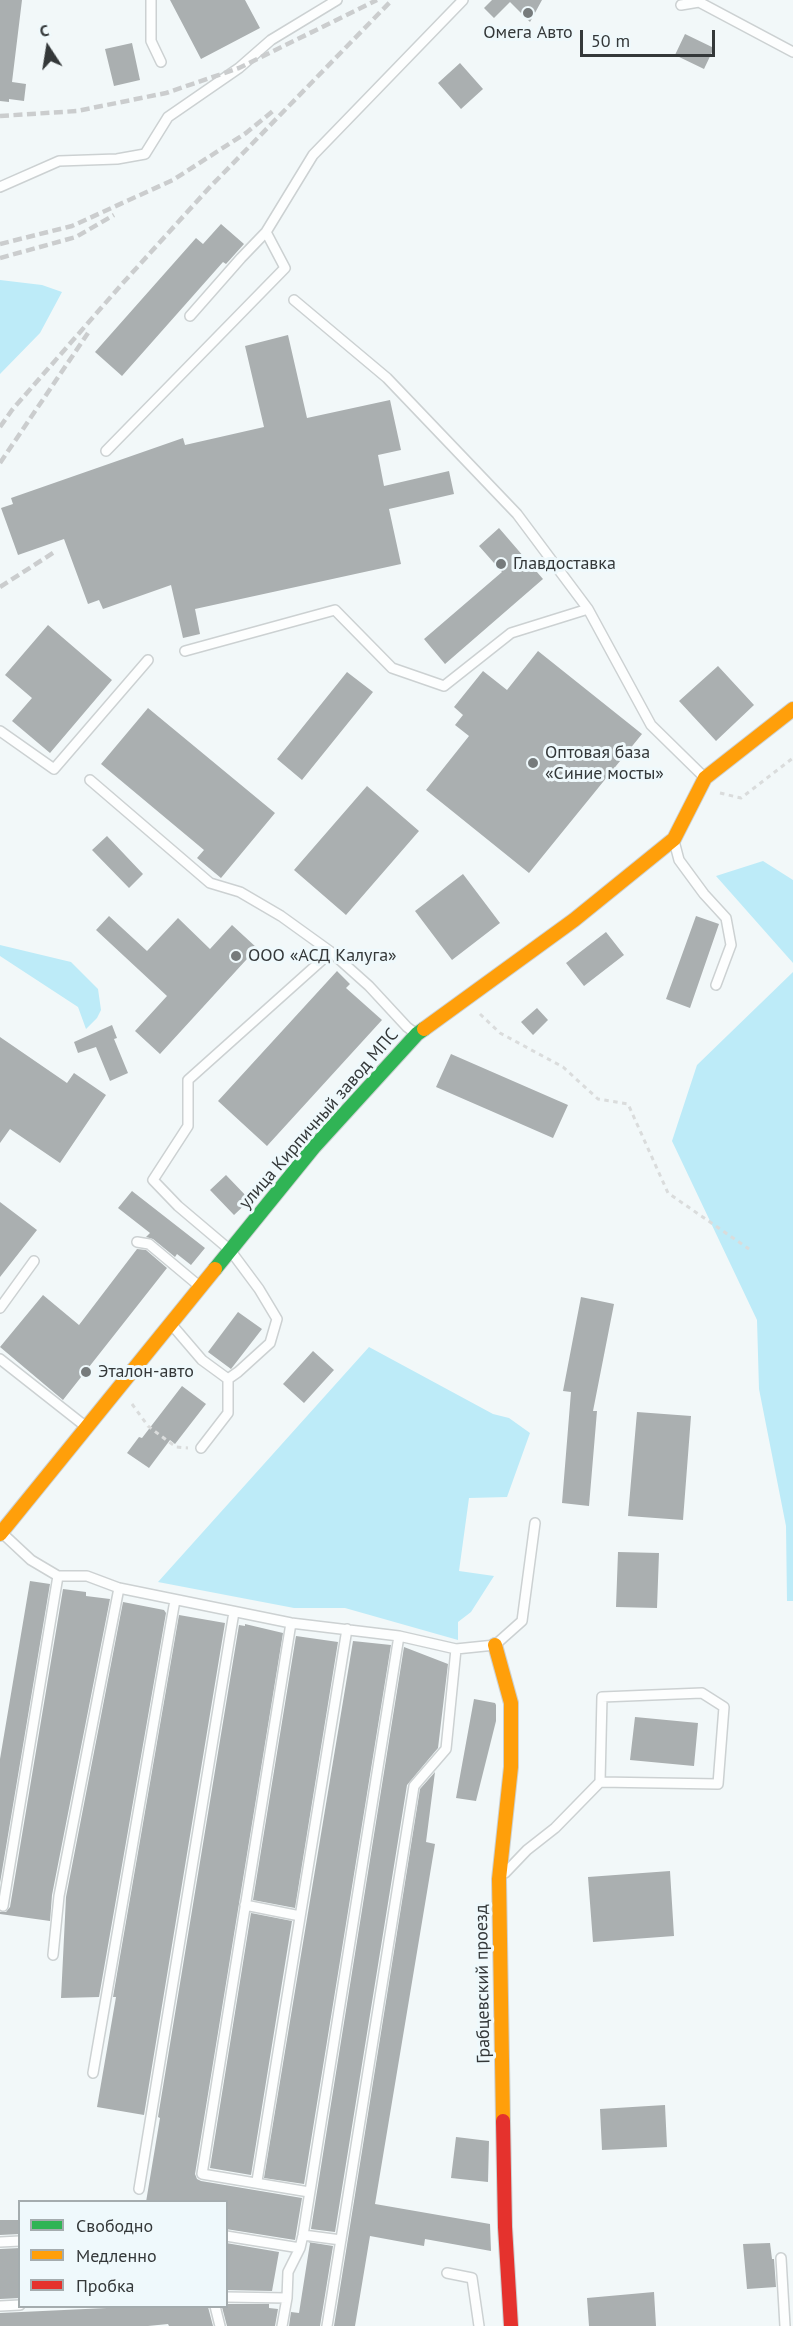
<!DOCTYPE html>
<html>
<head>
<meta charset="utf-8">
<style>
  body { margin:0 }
  #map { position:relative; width:793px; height:2326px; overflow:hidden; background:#f2f8f9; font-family:"PT Sans",sans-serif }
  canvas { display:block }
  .legend { position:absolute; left:18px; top:2200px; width:210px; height:108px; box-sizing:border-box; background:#eff9fc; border:2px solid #a4acae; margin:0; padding:8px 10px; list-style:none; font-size:18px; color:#343839 }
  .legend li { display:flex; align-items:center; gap:12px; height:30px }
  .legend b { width:30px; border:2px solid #a4acae }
  .north { position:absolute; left:18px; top:18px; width:60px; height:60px; -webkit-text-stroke:4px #eff9fc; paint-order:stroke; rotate:348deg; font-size:16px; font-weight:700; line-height:24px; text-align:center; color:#343839 }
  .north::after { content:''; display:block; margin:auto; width:21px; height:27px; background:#343839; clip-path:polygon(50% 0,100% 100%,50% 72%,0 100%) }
  .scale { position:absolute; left:580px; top:30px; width:135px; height:27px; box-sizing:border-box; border:3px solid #343839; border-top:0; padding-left:8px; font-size:18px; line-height:21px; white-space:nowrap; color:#343839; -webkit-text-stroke:4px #eff9fc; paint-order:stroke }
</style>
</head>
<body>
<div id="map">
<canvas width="793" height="2326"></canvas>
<ul class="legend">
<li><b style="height:8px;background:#30b455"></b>Свободно</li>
<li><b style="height:8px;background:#ff9f0a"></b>Медленно</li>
<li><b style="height:8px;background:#e5322d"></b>Пробка</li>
</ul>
<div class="north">С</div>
<div class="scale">50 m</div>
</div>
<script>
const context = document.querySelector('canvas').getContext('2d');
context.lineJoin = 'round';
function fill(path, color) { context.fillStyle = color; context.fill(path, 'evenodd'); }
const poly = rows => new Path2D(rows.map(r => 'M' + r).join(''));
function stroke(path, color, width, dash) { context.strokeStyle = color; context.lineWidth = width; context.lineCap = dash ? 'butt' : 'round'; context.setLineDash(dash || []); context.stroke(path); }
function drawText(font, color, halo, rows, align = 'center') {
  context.font = font + ' "PT Sans",sans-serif'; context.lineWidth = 6; context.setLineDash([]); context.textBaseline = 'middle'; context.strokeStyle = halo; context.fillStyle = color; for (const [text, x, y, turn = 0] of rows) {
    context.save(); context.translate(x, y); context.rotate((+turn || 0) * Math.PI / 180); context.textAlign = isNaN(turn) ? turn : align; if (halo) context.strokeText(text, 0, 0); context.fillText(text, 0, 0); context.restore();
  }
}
fill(poly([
  [0,280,42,285,62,292,40,333,0,374],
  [763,861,793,880,793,963,716,876],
  [0,945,71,962,98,989,101,1010,97,1018,86,1029,78,1007,0,956],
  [793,972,793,1601,787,1601,786,1526,759,1389,757,1320,672,1141,697,1065],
  [369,1347,493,1414,509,1418,530,1433,507,1497,469,1498,459,1571,494,1576,471,1612,458,1622,458,1640,345,1608,294,1608,158,1582]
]), '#bdebf8');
fill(poly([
  [0,0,22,0,12,82,26,84,24,101,9,99,9,102,0,101],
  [170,0,245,0,260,28,201,59],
  [492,0,542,0,530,22,510,2,494,18,484,8],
  [685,34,714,48,704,69,675,55],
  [132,43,140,80,114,86,105,49],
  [460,63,483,89,461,109,438,83],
  [221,224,244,244,226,264,223,262,122,376,95,352,196,238,203,244],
  [288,335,307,418,390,400,401,450,378,455,384,486,449,471,454,494,389,509,401,564,195,609,200,634,183,638,171,585,103,609,99,600,88,604,64,539,18,555,1,508,13,504,11,498,183,438,185,445,264,427,245,346],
  [499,528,543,579,445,664,424,639,502,572,479,546],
  [48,625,112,680,50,753,12,721,32,698,5,675],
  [538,651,642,734,529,873,426,790,469,736,455,725,463,715,454,707,483,671,507,690],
  [718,666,754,705,716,741,679,701],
  [347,672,373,692,302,780,277,759],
  [148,708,275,813,221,878,197,858,204,850,101,764],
  [367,786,419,831,346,915,294,870],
  [107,836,143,874,129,888,92,850],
  [463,874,500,923,452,960,415,911],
  [109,916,147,951,178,918,210,949,232,925,257,948,160,1054,135,1031,167,996,96,930],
  [696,916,719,924,690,1008,666,999],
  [606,932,624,955,584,986,566,963],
  [337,971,350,984,346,988,382,1020,267,1146,218,1101],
  [537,1008,548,1020,533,1035,521,1022],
  [112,1025,117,1038,114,1039,128,1073,110,1081,96,1047,78,1053,74,1042],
  [0,1037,67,1083,74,1073,106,1095,60,1163,10,1129,0,1143],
  [451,1054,568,1105,553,1138,436,1087],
  [226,1175,250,1200,234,1215,210,1190],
  [132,1191,205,1248,191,1265,177,1254,175,1257,153,1239,146,1237,150,1233,118,1208],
  [0,1202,37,1230,0,1277],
  [137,1249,146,1250,167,1268,63,1400,0,1347,43,1295,79,1325],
  [581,1297,614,1304,593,1411,597,1411,589,1506,562,1503,571,1392,563,1391],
  [238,1312,262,1329,231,1369,208,1352],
  [313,1351,334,1370,304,1403,283,1384],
  [182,1386,206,1404,175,1444,170,1440,149,1468,127,1453,139,1437,142,1438],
  [637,1412,691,1416,683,1520,628,1516],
  [618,1552,659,1553,657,1608,616,1607],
  [30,1581,50,1584,0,1883,0,1759],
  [63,1589,86,1592,86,1596,110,1599,52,1895,50,1921,0,1914,0,1912,6,1912,10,1907],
  [123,1602,164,1610,166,1613,99,1997,61,1998,66,1897],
  [179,1615,225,1623,144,2115,97,2107,116,1997,113,1997],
  [245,1624,283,1633,195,2174,197,2179,201,2181,302,2198,295,2240,226,2229,226,2202,146,2202,160,2118,158,2117,239,1625,245,1626],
  [296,1636,338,1642,295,1908,253,1900],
  [353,1641,391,1645,304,2184,264,2178],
  [404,1647,448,1664,438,1748,407,1785,335,2232,311,2229],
  [474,1699,495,1703,496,1705,496,1721,476,1801,456,1798],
  [635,1717,698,1723,694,1766,630,1760],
  [435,1772,426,1842,435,1844,375,2204,490,2224,491,2251,425,2239,424,2246,370,2236,355,2326,334,2326,420,1789],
  [670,1871,674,1936,593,1942,588,1877],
  [251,1913,292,1921,251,2175,210,2168],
  [665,2105,667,2147,602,2150,600,2109],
  [456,2137,489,2141,488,2182,451,2178],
  [0,2220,20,2220,20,2234,0,2235],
  [308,2242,333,2246,320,2326,289,2326,291,2312,299,2313,310,2243],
  [226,2243,279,2252,272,2291,226,2290],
  [770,2243,772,2259,774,2259,776,2287,747,2289,743,2244],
  [20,2248,20,2298,0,2299,0,2249],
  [654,2292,656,2326,589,2326,587,2298],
  [226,2304,269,2304,269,2308,278,2309,275,2326,227,2326,222,2307,226,2307],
  [128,2307,208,2307,213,2326,169,2326,168,2324,148,2326,0,2326,0,2313]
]), '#aaafb0');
const lane = poly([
  [151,0,151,41,161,62],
  [681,5,699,2,793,52],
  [0,187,59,161,117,159,145,154,168,117,239,68,271,40,337,0],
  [294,300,387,378,517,514,588,609,651,725,703,776],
  [190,316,241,258,266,232],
  [106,451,285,268,266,232,313,155,463,0],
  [185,651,335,610,392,668,444,686,511,633,588,609],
  [0,731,54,769,148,660],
  [90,780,210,883,240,892,281,916,331,952,369,986,407,1027,415,1033],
  [674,841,679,860,704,894,726,918,731,945,716,985],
  [137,1242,149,1244,198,1285],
  [0,1308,34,1261],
  [172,1325,202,1360,228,1379,238,1372,270,1343,277,1319,259,1289,230,1250,178,1206,153,1180,188,1126,188,1080,331,952],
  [0,1359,85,1426],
  [201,1448,228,1413,228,1379],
  [2,1533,31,1560,58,1576,87,1576,119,1588,291,1623,399,1636,456,1649,446,1749,414,1786,327,2326],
  [291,1623,202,2174,309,2192],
  [456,1649,495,1645,522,1621,535,1523],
  [505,1873,527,1850,555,1828,600,1782,602,1697,702,1693,724,1707,718,1784,600,1782],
  [245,1905,300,1916],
  [3,1906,58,1576],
  [53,1955,59,1896,119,1588],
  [93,2073,175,1600],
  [257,2181,347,1629],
  [139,2189,234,1612],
  [303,2235,341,2240],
  [226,2236,300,2248],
  [0,2242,20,2241],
  [781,2258,785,2326],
  [447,2273,472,2278,479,2326],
  [226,2297,287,2298],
  [0,2306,20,2305],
  [215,2306,220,2326],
  [282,2326,287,2298,288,2272,300,2248,303,2235,399,1636]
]);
const fast = poly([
  [215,1269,314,1147,417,1034,424,1029]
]);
const slow = poly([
  [424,1029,574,920,674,839,705,778,793,709],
  [0,1534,215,1269],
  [495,1645,511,1703,511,1767,499,1879,503,2121]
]);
const jam = poly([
  [503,2121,505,2227,511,2326]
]);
stroke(lane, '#ccd1d2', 12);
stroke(fast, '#ccd1d2', 16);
stroke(slow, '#ccd1d2', 16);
stroke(jam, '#ccd1d2', 16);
stroke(poly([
  [720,793,741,798,793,758],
  [480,1014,500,1033,563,1067,598,1099,628,1104,668,1193,749,1249],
  [132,1404,148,1426,161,1436,176,1447,188,1448]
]), '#dadcdc', 3, [4.5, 4.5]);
stroke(lane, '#fdfefe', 9);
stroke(fast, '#30b455', 14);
stroke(slow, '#ff9f0a', 14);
stroke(jam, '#e5322d', 14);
stroke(poly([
  [0,116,77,111,166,93,239,68,377,0],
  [0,244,72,226,173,180,246,133,273,111],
  [0,258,76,237,114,215],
  [0,427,12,410,122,284,209,188,392,0],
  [0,463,88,333],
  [0,587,56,551]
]), '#cbcdce', 4.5, [9, 4.5]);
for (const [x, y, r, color] of [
  [528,13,6,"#767b7c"],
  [501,564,6,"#767b7c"],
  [533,763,6,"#767b7c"],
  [236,956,6,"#767b7c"],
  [86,1372,6,"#767b7c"]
]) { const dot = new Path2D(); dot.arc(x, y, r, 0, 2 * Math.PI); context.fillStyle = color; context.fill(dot); stroke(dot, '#eff9fc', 2); }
drawText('18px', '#343839', '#eff9fc', [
  ["Омега Авто",528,33,"center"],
  ["Главдоставка",513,564],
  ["Оптовая база",545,753],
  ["«Синие мосты»",545,774],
  ["ООО «АСД Калуга»",248,956],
  ["Эталон-авто",98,1372]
], 'left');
drawText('18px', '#343839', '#eff9fc', [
  ["улица Кирпичный завод МПС",319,1119,-49],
  ["Грабцевский проезд",483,1984,-91]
]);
</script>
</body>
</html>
